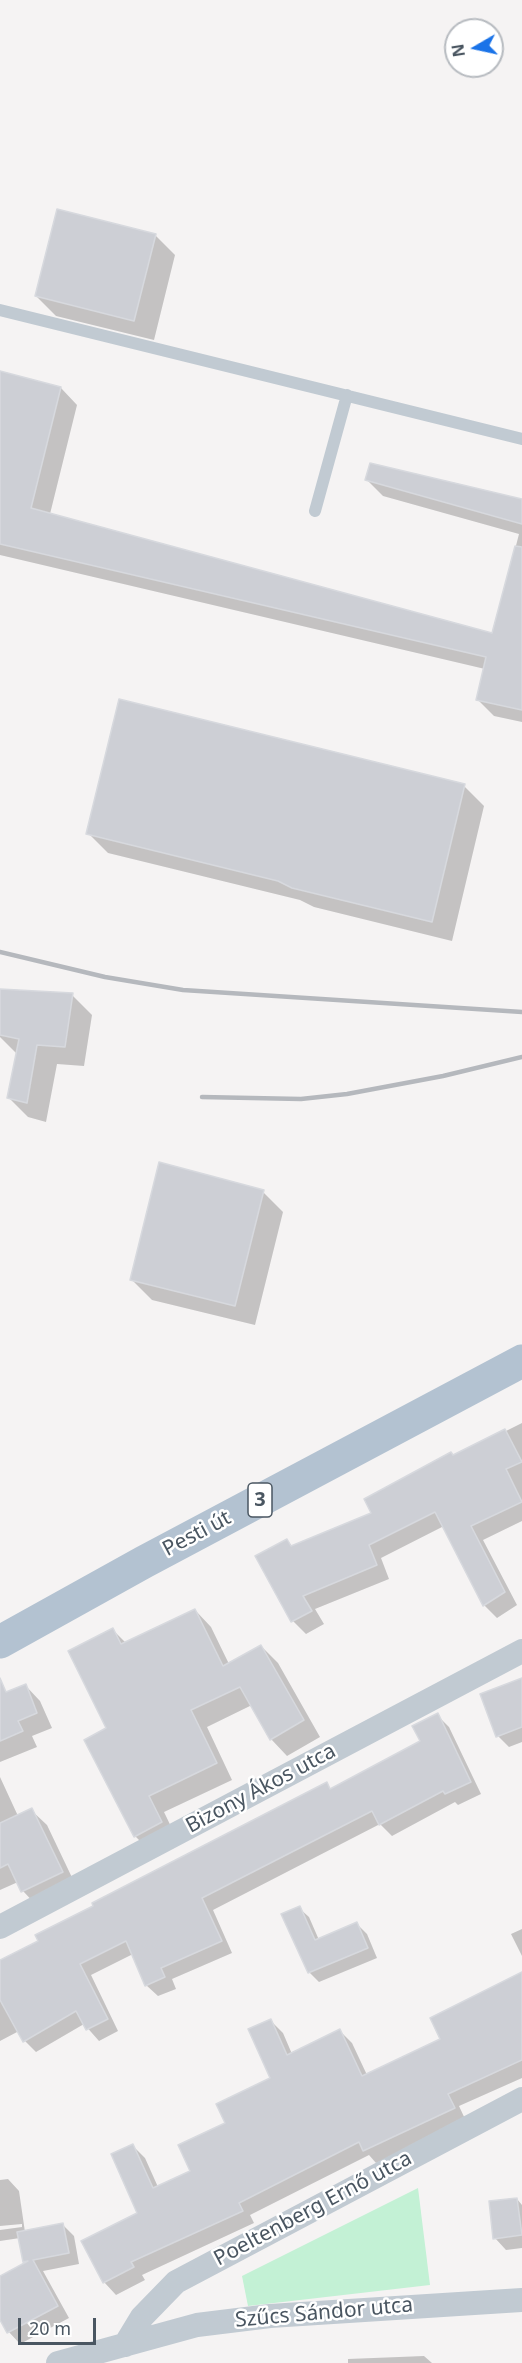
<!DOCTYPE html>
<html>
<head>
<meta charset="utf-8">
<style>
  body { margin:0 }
  #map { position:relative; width:522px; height:2363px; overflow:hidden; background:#f5f3f3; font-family:"Noto Sans",sans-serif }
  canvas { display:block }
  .north { position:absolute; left:444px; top:18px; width:60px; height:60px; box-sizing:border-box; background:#fff; border:2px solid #b7bbc0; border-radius:50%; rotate:261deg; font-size:16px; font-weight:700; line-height:24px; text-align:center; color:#4a5661 }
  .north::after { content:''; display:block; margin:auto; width:21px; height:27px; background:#1a73e8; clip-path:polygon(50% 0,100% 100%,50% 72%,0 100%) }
  .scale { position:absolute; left:18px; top:2318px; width:78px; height:27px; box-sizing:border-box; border:3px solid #4a5661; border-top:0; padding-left:8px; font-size:18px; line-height:21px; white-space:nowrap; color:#4a5661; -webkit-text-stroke:4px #fff; paint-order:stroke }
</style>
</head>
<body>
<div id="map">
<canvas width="522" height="2363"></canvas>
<div class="north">N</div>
<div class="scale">20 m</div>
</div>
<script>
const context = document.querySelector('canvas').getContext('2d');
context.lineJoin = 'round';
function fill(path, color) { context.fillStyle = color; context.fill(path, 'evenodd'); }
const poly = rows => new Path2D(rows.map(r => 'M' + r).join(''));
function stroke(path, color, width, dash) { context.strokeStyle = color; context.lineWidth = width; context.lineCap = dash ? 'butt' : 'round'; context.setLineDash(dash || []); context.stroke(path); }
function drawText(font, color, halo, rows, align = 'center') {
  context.font = font + ' "Noto Sans",sans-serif'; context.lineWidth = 5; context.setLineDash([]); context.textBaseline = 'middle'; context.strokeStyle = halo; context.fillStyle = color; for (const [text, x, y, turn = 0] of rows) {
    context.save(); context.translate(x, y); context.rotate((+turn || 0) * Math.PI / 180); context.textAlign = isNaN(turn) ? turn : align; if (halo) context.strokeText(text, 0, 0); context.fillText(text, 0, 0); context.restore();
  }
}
fill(poly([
  [418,2188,430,2285,248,2306,242,2276]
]), '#c3f1d5');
fill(poly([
  [155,235,175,255,154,340,56,316,36,296],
  [0,372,61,388,77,405,50,514,493,635,519,534,383,496,367,480,522,501,522,722,494,716,478,700,485,669,0,555],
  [464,786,484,806,452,941,314,907,300,900,108,853,88,833],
  [72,995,92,1015,84,1066,57,1064,46,1122,28,1117,8,1097,17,1054,0,1037,0,1006],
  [263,1192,283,1212,255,1325,152,1300,132,1280],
  [522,1423,522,1521,483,1540,517,1605,497,1618,484,1605,444,1526,381,1558,389,1579,315,1609,324,1624,306,1634,293,1621,287,1540,293,1547,373,1514,454,1457],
  [195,1610,211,1627,229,1664,261,1646,278,1663,320,1737,287,1756,271,1739,252,1705,207,1727,232,1780,164,1812,177,1839,151,1852,135,1836,108,1729,113,1630,126,1643],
  [522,1679,522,1742,509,1747,498,1736],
  [25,1685,40,1701,52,1728,32,1736,37,1747,0,1762,0,1696],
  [437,1715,449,1727,481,1794,458,1805,455,1802,392,1836,380,1824,213,1910,232,1953,172,1979,176,1989,158,1996,146,1985,133,1954,91,1975,118,2031,99,2041,84,2024,36,2052,25,2041,19,2031,0,2041,0,1962,327,1784,332,1790,422,1742],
  [0,1777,18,1816,31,1810,47,1825,77,1888,38,1907,23,1891,18,1882,0,1890],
  [299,1908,309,1917,319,1940,357,1924,367,1934,377,1958,319,1982,309,1972],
  [522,1929,522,1956,511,1934],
  [522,1974,522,2078,459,2106,466,2121,376,2163,369,2155,250,2215,254,2223,142,2275,145,2280,116,2295,104,2282,139,2214,133,2146,145,2158,158,2187,192,2172,227,2124,272,2079,271,2021,283,2033,292,2054,340,2031,352,2043,367,2075,442,2040],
  [8,2179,19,2191,25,2232,63,2225,74,2236,79,2264,43,2271,69,2318,20,2344,9,2332,0,2316,0,2278,27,2263,20,2238,0,2241,0,2230,22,2227,22,2224,0,2226,0,2180],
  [517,2199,522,2205,522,2248,506,2250,495,2238],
  [424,2356,432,2363,348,2363,348,2359]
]), '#0003');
const building = poly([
  [57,209,156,234,134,321,35,296,57,209],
  [0,371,61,387,31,508,492,633,515,546,522,547,522,710,476,700,486,657,0,544,0,371],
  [370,463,522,499,522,524,365,480,370,463],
  [119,699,465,784,432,922,292,888,278,881,86,834,119,699],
  [0,989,73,993,65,1047,37,1045,27,1103,7,1098,19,1039,0,1035,0,989],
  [159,1162,264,1190,235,1306,130,1280,159,1162],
  [505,1429,522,1462,506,1469,522,1502,471,1526,505,1592,483,1606,435,1512,369,1545,377,1565,303,1596,312,1611,291,1622,255,1556,287,1539,291,1546,371,1513,364,1499,451,1452,453,1455,505,1429],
  [195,1609,223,1666,261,1645,304,1720,270,1740,240,1687,191,1710,217,1763,149,1796,162,1822,134,1837,84,1740,106,1728,68,1651,113,1628,121,1644,195,1609],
  [0,1678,6,1692,26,1684,37,1713,18,1721,23,1731,0,1741,0,1678],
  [522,1678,522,1727,496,1737,480,1694,522,1678],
  [438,1713,471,1782,445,1794,443,1791,379,1825,372,1811,202,1898,222,1941,161,1968,165,1977,145,1986,126,1941,80,1964,108,2019,86,2030,76,2011,23,2042,0,2000,0,1960,38,1941,35,1935,93,1906,92,1903,327,1782,330,1789,420,1741,412,1726,438,1713],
  [32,1808,63,1872,21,1892,8,1864,0,1868,0,1823,32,1808],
  [300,1906,315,1940,357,1922,368,1948,308,1973,281,1914,300,1906],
  [522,1972,522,2060,448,2094,455,2108,363,2151,359,2142,239,2203,243,2211,131,2262,134,2267,103,2283,81,2241,137,2213,111,2154,133,2144,153,2188,190,2171,178,2145,225,2123,216,2104,270,2078,248,2029,271,2019,287,2055,340,2029,362,2076,440,2039,430,2018,522,1972],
  [517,2198,522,2235,493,2239,489,2201,517,2198],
  [63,2223,69,2253,33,2260,58,2306,7,2333,0,2320,0,2276,28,2261,23,2262,17,2232,63,2223]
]);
fill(building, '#cdcfd5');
stroke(building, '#d7d9de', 1.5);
stroke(poly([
  [0,310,522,439],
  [315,511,347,395]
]), '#c1cad2', 12);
stroke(poly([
  [0,1927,522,1651],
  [125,2345,142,2317,176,2282,522,2099],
  [58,2363,197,2325,270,2316,522,2300]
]), '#c1cad2', 24);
stroke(poly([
  [0,1642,144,1562,522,1361]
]), '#b3c2d1', 33);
stroke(poly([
  [0,952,105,977,183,990,522,1012],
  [202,1097,301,1099,347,1094,443,1076,522,1057]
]), '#b5b8bd', 4.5);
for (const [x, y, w] of [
  [260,1500,24]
]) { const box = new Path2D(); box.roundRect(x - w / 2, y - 17, w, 34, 4.5); context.fillStyle = '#fff'; context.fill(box); stroke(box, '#4a5661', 1.5); }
drawText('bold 20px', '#4a5661', null, [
  ["3",260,1500]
]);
drawText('21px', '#4a5661', '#fff', [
  ["Pesti út",197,1534,-28],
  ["Bizony Ákos utca",261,1789,-28],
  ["Poeltenberg Ernő utca",313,2209,-28],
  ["Szűcs Sándor utca",324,2313,-5]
]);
</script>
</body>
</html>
